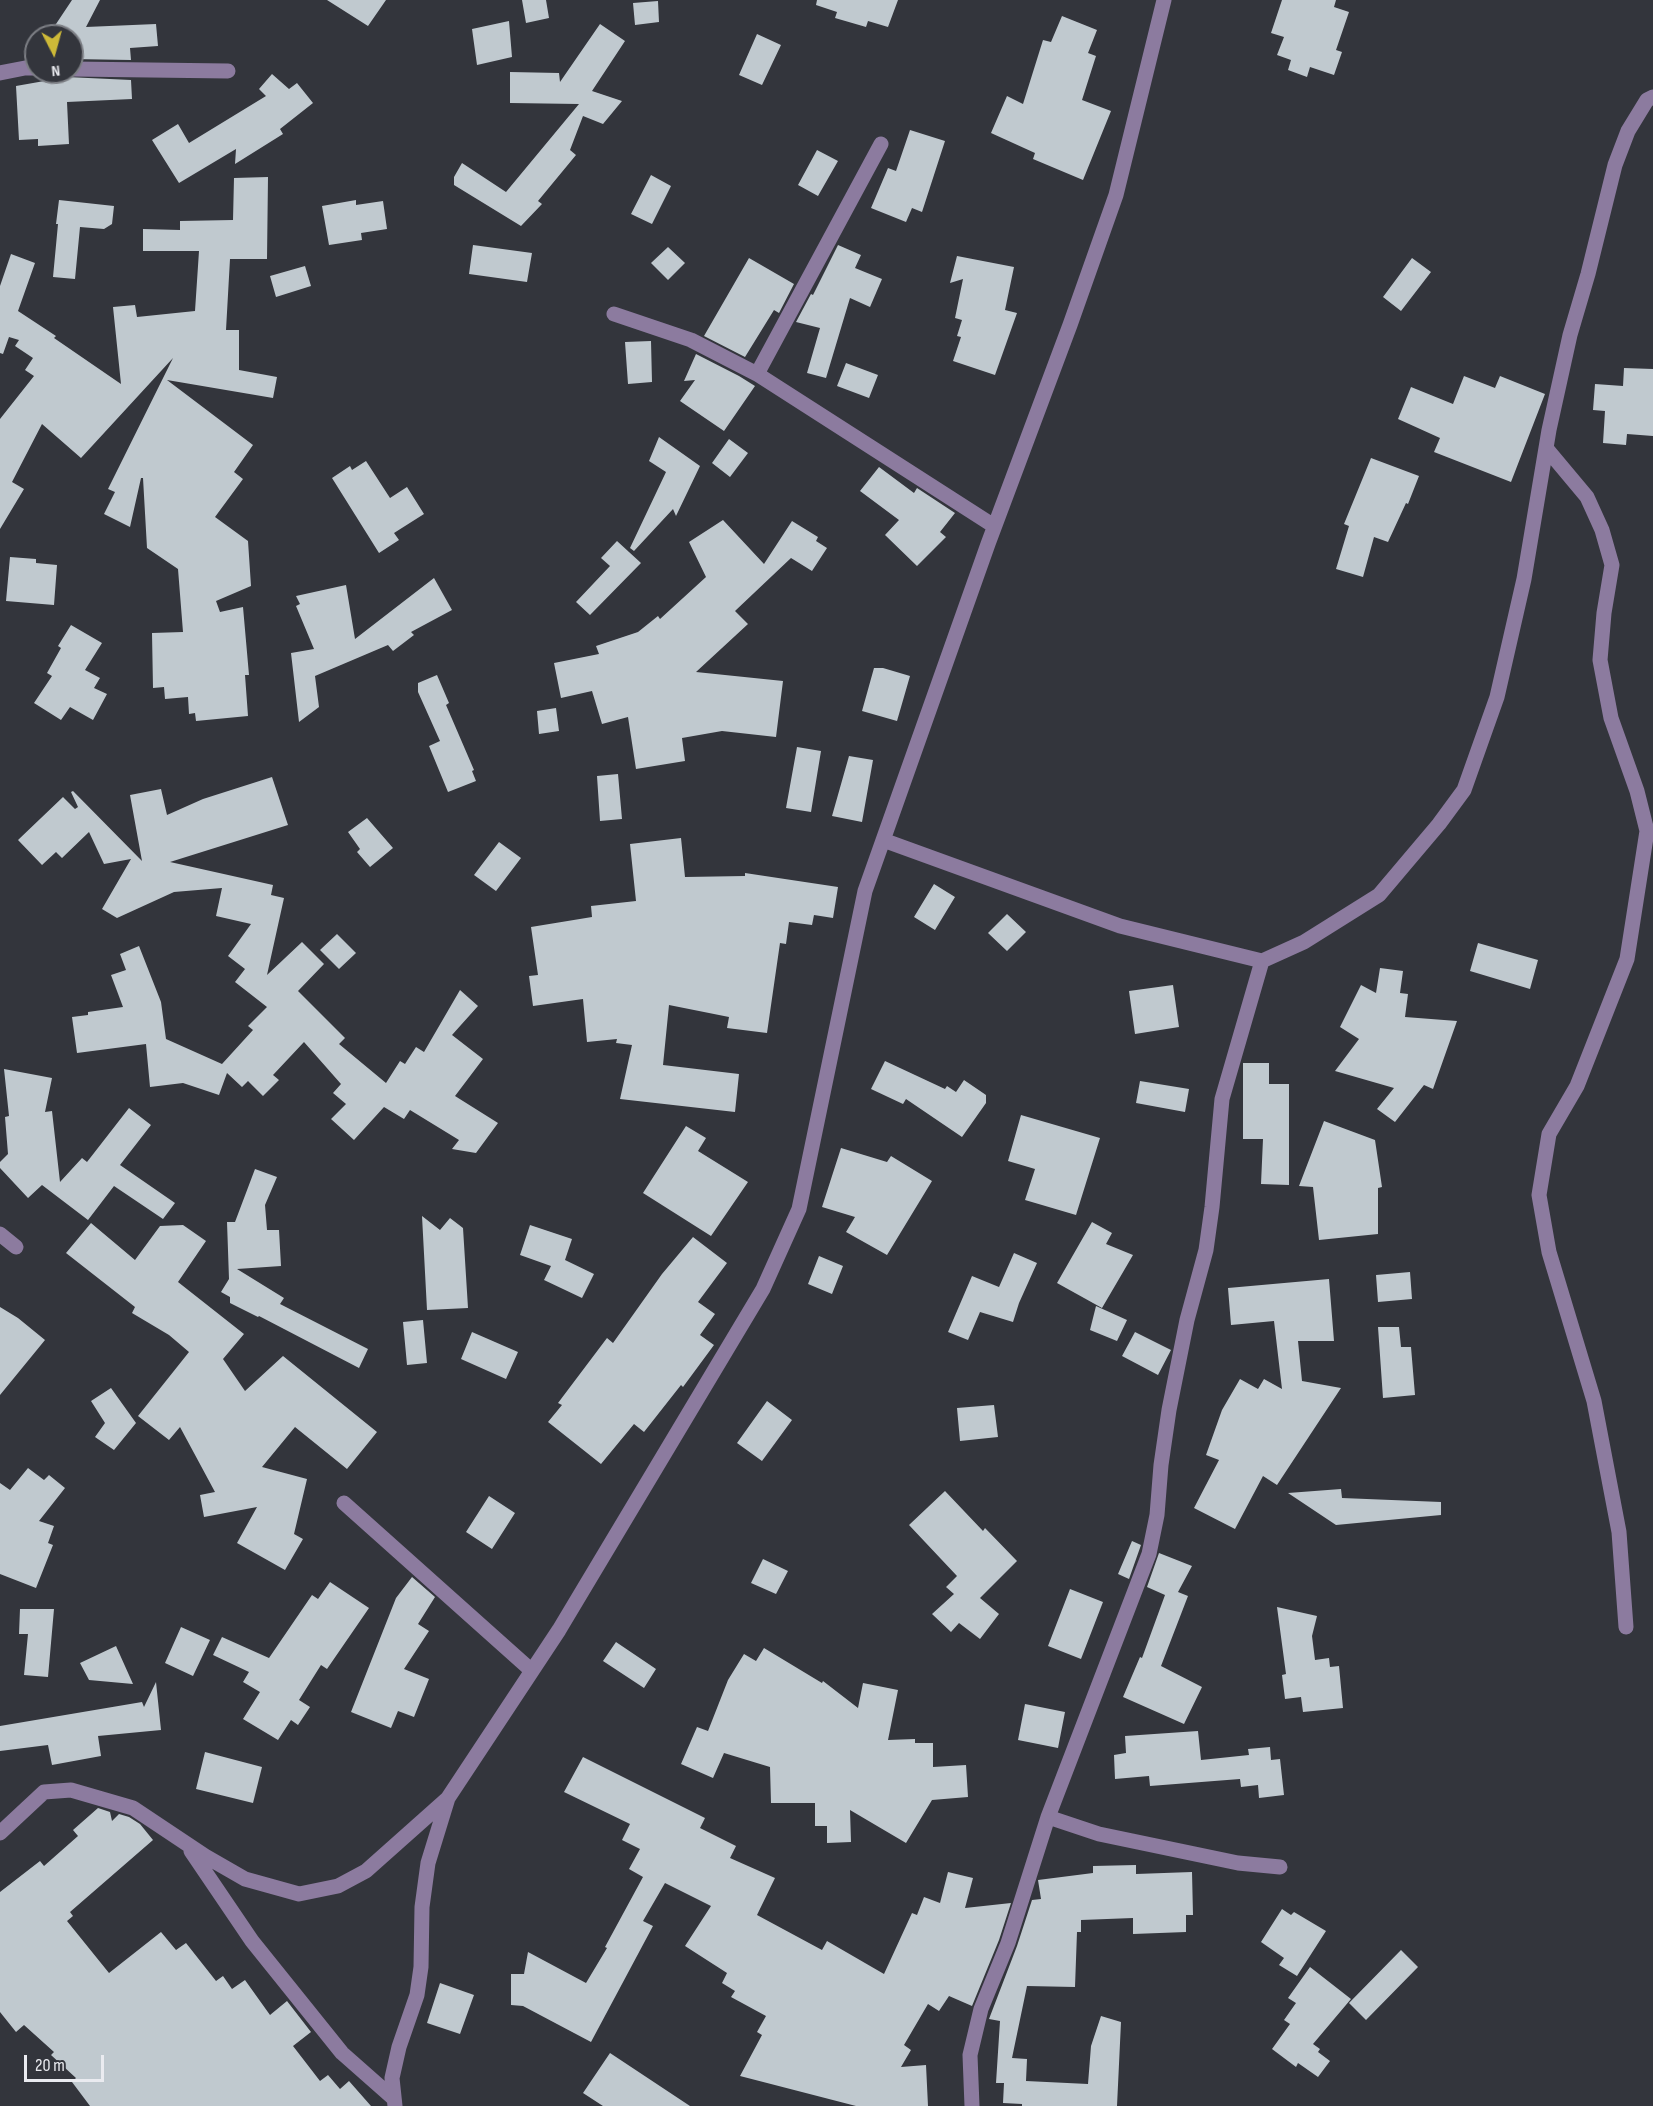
<!DOCTYPE html>
<html>
<head>
<meta charset="utf-8">
<style>
  body { margin:0 }
  #map { position:relative; width:1653px; height:2106px; overflow:hidden; background:#33353c; font-family:"Sofia Sans Condensed",sans-serif }
  canvas { display:block }
  .north { position:absolute; left:24px; top:24px; width:60px; height:60px; box-sizing:border-box; background:#33353c; border:2px solid #7c7e84; border-radius:50%; rotate:174deg; font-size:16px; font-weight:700; line-height:24px; text-align:center; color:#eaebf0 }
  .north::after { content:''; display:block; margin:auto; width:21px; height:27px; background:#cdb938; clip-path:polygon(50% 0,100% 100%,50% 72%,0 100%) }
  .scale { position:absolute; left:24px; top:2055px; width:80px; height:27px; box-sizing:border-box; border:3px solid #eaebf0; border-top:0; padding-left:8px; font-size:18px; line-height:21px; white-space:nowrap; color:#eaebf0; -webkit-text-stroke:4px #33353c; paint-order:stroke }
</style>
</head>
<body>
<div id="map">
<canvas width="1653" height="2106"></canvas>
<div class="north">N</div>
<div class="scale">20 m</div>
</div>
<script>
const context = document.querySelector('canvas').getContext('2d');
context.lineJoin = 'round';
function fill(path, color) { context.fillStyle = color; context.fill(path, 'evenodd'); }
const poly = rows => new Path2D(rows.map(r => 'M' + r).join(''));
function stroke(path, color, width, dash) { context.strokeStyle = color; context.lineWidth = width; context.lineCap = dash ? 'butt' : 'round'; context.setLineDash(dash || []); context.stroke(path); }
fill(poly([
  [72,0,100,0,86,27,156,24,158,46,130,48,131,60,72,59,72,36,48,36],
  [327,0,386,0,368,26],
  [522,0,546,0,549,18,526,23],
  [817,0,898,0,888,27,868,21,866,27,835,18,837,12,816,5],
  [1282,0,1336,0,1334,7,1349,12,1336,50,1342,52,1334,75,1310,67,1307,77,1288,70,1291,60,1277,55,1284,37,1271,33],
  [658,1,659,22,635,25,633,3],
  [1062,16,1097,30,1088,53,1096,56,1082,100,1111,111,1083,180,1033,159,1035,153,991,133,1007,96,1023,104,1043,40,1051,42],
  [509,21,512,57,477,65,472,29],
  [600,24,625,41,592,91,622,101,603,124,583,116,570,150,576,155,538,201,542,204,521,226,454,185,454,177,462,163,506,192,579,104,510,103,510,72,559,73,560,82],
  [757,34,781,45,762,85,739,75],
  [272,74,289,89,297,83,313,103,280,129,283,134,235,164,236,149,179,183,152,140,178,124,189,143,266,96,259,89],
  [67,77,131,80,132,99,67,102,69,144,38,146,38,139,19,140,16,86],
  [910,130,945,141,922,212,912,208,906,222,871,208,888,168,896,171],
  [817,150,838,161,818,196,798,185],
  [651,175,671,186,652,224,631,214],
  [268,177,267,259,230,259,226,330,239,330,239,370,277,377,273,398,167,380,253,445,234,472,243,479,215,517,248,541,251,586,216,601,220,612,243,607,249,675,245,675,248,716,196,721,195,713,189,714,188,697,165,699,164,687,153,688,152,633,183,632,178,569,147,548,143,478,141,478,130,527,104,514,115,492,108,489,173,358,81,458,42,424,12,482,24,489,0,529,0,419,34,376,25,370,33,358,15,346,19,340,9,337,3,354,0,353,0,286,11,254,35,263,18,311,56,336,54,338,121,384,113,307,135,305,137,317,195,311,199,251,143,251,143,229,180,230,180,221,233,220,234,178],
  [59,200,114,206,112,224,104,229,80,227,75,279,53,277,58,224,56,224],
  [356,200,356,205,383,201,387,229,361,233,362,240,329,245,322,206],
  [473,245,532,253,527,282,469,274],
  [838,245,861,255,855,268,882,279,870,307,850,298,826,378,807,373,820,328,796,322,811,294,813,295],
  [668,247,685,263,668,280,651,263],
  [957,256,1014,267,1005,310,1017,313,995,375,953,361,961,337,957,336,962,320,955,318,963,279,950,283],
  [749,258,794,284,779,313,774,310,745,357,704,336],
  [1412,258,1431,272,1401,311,1383,297],
  [305,266,311,286,276,297,270,276],
  [651,341,652,382,628,384,625,342],
  [696,354,739,376,755,386,724,431,680,401,695,380,684,381],
  [846,363,878,375,869,398,837,386],
  [1624,368,1653,369,1653,436,1627,434,1626,445,1603,443,1605,411,1593,410,1595,384,1623,386],
  [1464,376,1495,388,1500,376,1545,394,1511,482,1434,452,1440,438,1398,419,1411,387,1453,404],
  [659,437,700,466,676,516,673,509,634,551,630,548,666,472,649,461],
  [729,439,748,453,730,477,712,463],
  [1371,458,1419,476,1408,504,1406,503,1388,542,1374,537,1363,577,1336,569,1349,526,1344,524],
  [366,461,390,498,407,487,424,514,394,533,399,540,379,553,332,478,350,466,352,470],
  [879,467,914,493,917,488,955,513,940,532,946,537,917,566,885,535,899,520,860,491],
  [723,520,764,564,792,521,818,537,816,541,827,548,812,571,791,558,735,611,748,624,696,672,783,681,776,737,722,731,682,738,685,761,636,769,628,717,602,724,592,691,561,698,554,663,599,654,596,646,638,632,658,616,660,619,706,577,689,542],
  [617,541,641,563,590,615,576,602,610,566,601,558],
  [10,557,36,559,36,563,57,565,54,605,6,601],
  [434,578,452,610,411,632,414,635,393,651,388,645,315,676,319,707,299,722,291,653,314,649,296,606,300,604,296,596,346,585,355,639],
  [71,625,102,643,85,670,100,678,94,688,107,694,93,720,70,707,61,720,34,703,52,676,47,673,61,648,58,646],
  [874,668,883,668,910,676,897,721,862,711],
  [437,675,449,703,446,705,474,770,472,771,476,781,448,792,429,746,440,741,418,692,418,683],
  [556,708,559,731,539,734,537,711],
  [797,747,821,751,811,812,786,808],
  [849,756,873,760,862,822,832,816],
  [618,774,622,819,600,821,597,776],
  [272,777,288,825,170,862,273,885,271,895,284,898,267,975,302,942,324,964,298,991,345,1038,339,1044,386,1083,400,1061,405,1064,416,1047,424,1052,460,990,478,1006,452,1035,483,1059,455,1096,498,1123,476,1153,452,1149,459,1140,410,1110,404,1119,384,1107,354,1140,331,1119,346,1104,333,1093,341,1084,304,1042,273,1075,279,1080,263,1096,248,1081,242,1087,227,1073,219,1095,183,1083,150,1087,146,1044,77,1053,72,1017,88,1015,88,1012,123,1007,111,975,126,970,120,954,139,946,161,1002,166,1039,222,1064,253,1030,248,1026,267,1007,235,982,245,969,228,956,251,924,216,916,222,888,174,892,117,918,102,909,131,859,104,864,89,832,62,858,56,852,42,865,18,840,63,797,75,809,78,807,71,792,73,791,142,861,130,795,161,789,167,815,203,799],
  [367,818,393,848,370,867,357,852,360,849,348,832],
  [681,838,685,877,745,876,745,873,838,887,833,918,814,915,812,925,789,922,786,944,780,943,767,1033,727,1028,729,1017,669,1005,663,1065,739,1074,735,1112,620,1099,632,1045,616,1043,617,1039,587,1042,583,999,533,1006,529,976,538,975,531,927,592,917,591,906,636,901,630,844],
  [499,842,521,858,496,891,474,875],
  [934,884,955,897,935,930,914,917],
  [1007,914,1026,932,1007,951,988,933],
  [337,934,356,953,339,969,320,950],
  [1478,943,1538,960,1530,989,1470,971],
  [1380,968,1403,971,1400,993,1408,994,1405,1017,1457,1021,1433,1089,1424,1085,1395,1122,1377,1109,1394,1088,1335,1071,1359,1039,1340,1027,1361,985,1376,993],
  [1173,985,1179,1027,1135,1034,1129,991],
  [885,1061,945,1089,947,1086,956,1092,964,1080,986,1095,986,1103,962,1137,906,1099,903,1104,871,1089],
  [1243,1063,1269,1063,1269,1084,1289,1084,1289,1185,1261,1184,1263,1139,1243,1139],
  [4,1069,52,1078,45,1112,52,1111,60,1182,82,1158,87,1162,129,1108,151,1125,120,1165,175,1203,163,1219,114,1186,88,1220,42,1185,28,1198,0,1168,0,1162,8,1154,5,1117,9,1116],
  [1140,1081,1189,1089,1185,1112,1136,1103],
  [1021,1115,1100,1138,1076,1215,1025,1200,1035,1169,1008,1161],
  [1324,1121,1375,1140,1382,1187,1378,1188,1378,1234,1319,1240,1313,1187,1299,1186],
  [686,1126,706,1138,698,1151,748,1182,711,1236,643,1193],
  [841,1148,887,1162,891,1156,932,1181,887,1255,846,1232,855,1217,822,1207],
  [255,1169,277,1177,265,1205,267,1230,279,1230,281,1266,237,1269,284,1298,280,1304,368,1349,359,1368,259,1316,258,1317,230,1303,230,1297,221,1292,229,1279,227,1222,235,1222],
  [422,1216,440,1230,450,1218,463,1228,468,1308,427,1310],
  [1092,1222,1112,1233,1106,1244,1133,1255,1102,1308,1057,1283],
  [91,1223,135,1260,160,1226,183,1225,206,1241,178,1282,244,1334,223,1359,245,1391,283,1356,377,1432,347,1469,295,1427,262,1467,307,1479,294,1534,303,1539,285,1570,237,1543,257,1507,204,1517,200,1495,215,1492,180,1427,169,1440,138,1416,189,1352,169,1335,132,1313,135,1307,66,1253],
  [530,1225,572,1239,565,1260,594,1274,582,1298,544,1280,551,1266,520,1255],
  [693,1237,727,1263,698,1302,715,1314,700,1335,714,1345,683,1387,681,1385,644,1432,634,1424,601,1464,548,1422,562,1405,558,1403,607,1338,613,1343,662,1274],
  [1014,1253,1037,1263,1019,1303,1013,1322,980,1312,968,1340,948,1332,972,1276,999,1287],
  [819,1256,843,1266,832,1294,808,1284],
  [1410,1272,1412,1299,1378,1302,1376,1275],
  [1329,1279,1334,1341,1298,1341,1302,1381,1341,1388,1277,1485,1263,1476,1235,1529,1194,1508,1219,1460,1206,1455,1222,1410,1240,1379,1258,1389,1264,1379,1282,1389,1274,1321,1231,1325,1228,1288],
  [1096,1306,1127,1320,1117,1341,1090,1330],
  [0,1307,18,1318,45,1340,0,1395],
  [423,1320,427,1363,407,1365,403,1322],
  [1378,1327,1399,1327,1401,1347,1411,1347,1415,1395,1383,1398],
  [472,1332,518,1352,506,1379,461,1359],
  [1135,1332,1171,1350,1158,1375,1122,1356],
  [111,1388,136,1423,114,1450,95,1437,105,1423,91,1401],
  [767,1401,792,1420,762,1461,737,1443],
  [994,1405,998,1437,960,1441,957,1408],
  [28,1468,44,1480,49,1475,65,1488,39,1521,54,1526,48,1543,53,1545,36,1588,0,1574,0,1483,10,1490],
  [1341,1489,1342,1498,1441,1502,1441,1515,1336,1525,1288,1493],
  [945,1491,983,1531,985,1528,1017,1561,980,1598,999,1614,980,1639,959,1623,951,1632,932,1614,954,1594,946,1587,957,1576,909,1525],
  [489,1496,515,1513,492,1549,466,1532],
  [1132,1541,1141,1545,1129,1579,1118,1574],
  [1159,1553,1192,1566,1178,1592,1188,1596,1161,1666,1202,1687,1184,1724,1123,1697,1140,1657,1142,1658,1165,1595,1147,1587],
  [763,1559,788,1571,776,1594,751,1583],
  [412,1577,435,1597,418,1624,429,1631,404,1669,429,1679,414,1717,398,1711,391,1728,351,1712,396,1598],
  [330,1582,369,1608,327,1669,321,1665,299,1700,310,1707,298,1725,291,1720,278,1740,243,1719,260,1692,243,1682,249,1672,213,1655,222,1637,269,1658,312,1595,318,1599],
  [1070,1589,1103,1602,1081,1659,1048,1646],
  [1277,1607,1317,1616,1312,1636,1315,1660,1329,1658,1330,1667,1339,1666,1343,1708,1303,1712,1301,1697,1285,1699,1282,1675,1286,1674],
  [20,1609,54,1609,48,1677,24,1675,28,1634,19,1634],
  [181,1627,210,1640,193,1676,165,1663],
  [616,1642,656,1669,644,1688,603,1661],
  [116,1646,133,1684,89,1680,80,1663],
  [764,1648,822,1683,823,1681,858,1708,863,1683,898,1690,888,1740,915,1739,915,1743,933,1743,933,1767,966,1765,968,1797,932,1800,906,1843,850,1810,851,1842,827,1843,827,1826,815,1826,815,1803,771,1803,770,1767,724,1753,713,1778,681,1764,697,1727,708,1731,728,1680,744,1654,756,1661],
  [156,1682,161,1730,98,1736,101,1756,52,1765,48,1745,0,1751,0,1726,142,1702,144,1707],
  [1025,1704,1065,1712,1058,1748,1018,1740],
  [1198,1731,1201,1760,1249,1755,1248,1749,1270,1747,1271,1760,1280,1759,1284,1795,1259,1798,1258,1785,1241,1787,1240,1779,1150,1786,1149,1776,1115,1779,1114,1755,1126,1753,1125,1736],
  [205,1752,262,1767,253,1803,196,1789],
  [583,1757,705,1818,700,1828,736,1846,730,1858,775,1878,757,1915,822,1950,827,1941,884,1974,912,1913,917,1915,924,1897,940,1903,948,1872,973,1878,965,1908,1011,1903,999,1940,972,2006,949,1996,939,2011,928,2004,904,2045,911,2050,901,2067,926,2065,928,2106,856,2106,740,2076,762,2035,757,2032,766,2016,731,1997,735,1991,722,1983,727,1973,685,1946,711,1906,665,1883,643,1921,653,1926,591,2042,523,2006,511,2005,511,1974,524,1974,528,1952,586,1983,607,1948,605,1947,643,1877,629,1869,640,1849,622,1840,630,1824,564,1792],
  [98,1808,110,1812,112,1821,119,1814,129,1817,140,1824,153,1840,70,1912,73,1916,67,1921,109,1973,161,1932,176,1950,186,1943,216,1981,223,1976,232,1989,245,1980,270,2015,287,2001,311,2032,293,2046,320,2081,328,2075,340,2089,349,2081,371,2106,90,2106,72,2082,76,2078,51,2055,54,2052,24,2025,16,2032,0,2012,0,1892,40,1861,44,1866,78,1836,73,1830],
  [1136,1865,1136,1874,1192,1872,1193,1915,1186,1915,1186,1932,1133,1934,1133,1918,1081,1920,1081,1932,1077,1932,1075,1987,1027,1986,1012,2058,1027,2059,1026,2081,1088,2084,1091,2046,1101,2016,1121,2022,1117,2106,1022,2106,1022,2104,1003,2103,1004,2083,996,2083,1000,2021,989,2019,1017,1946,1032,1900,1041,1899,1038,1880,1093,1873,1093,1866],
  [1282,1909,1291,1915,1294,1912,1326,1931,1297,1976,1279,1965,1284,1958,1261,1942],
  [1401,1950,1418,1967,1366,2020,1349,2003],
  [1310,1967,1351,1999,1313,2044,1320,2049,1318,2052,1330,2061,1318,2077,1298,2063,1296,2067,1272,2049,1290,2024,1284,2020,1296,2003,1288,1998],
  [440,1983,474,1995,460,2034,427,2023],
  [610,2053,690,2106,603,2106,583,2093]
]), '#c0c9cf');
stroke(poly([
  [72,69,228,71],
  [0,73,25,68,36,68],
  [614,314,691,340,757,374,994,526],
  [757,374,881,144],
  [1546,448,1587,497,1602,530,1612,565,1604,613,1600,660,1611,718,1637,791,1647,831,1627,959,1577,1086,1549,1134,1539,1195,1549,1252,1594,1401,1619,1532,1626,1627],
  [883,840,1120,926,1262,961,1304,942,1379,895,1439,824,1464,790,1497,697,1524,579,1549,430,1570,335,1588,274,1615,165,1628,131,1647,100,1653,97],
  [0,1234,16,1247],
  [344,1503,532,1671],
  [1048,1817,1099,1834,1238,1863,1280,1867],
  [0,1833,44,1792,71,1790,133,1808,205,1856,245,1879,299,1894,338,1886,366,1871,448,1798],
  [191,1851,252,1941,342,2053,393,2098],
  [395,2106,392,2078,399,2047,417,1995,421,1967,422,1907,428,1863,448,1798,559,1630,763,1289,799,1209,865,891,988,544,1070,325,1116,195,1164,0],
  [972,2106,970,2055,981,2009,1008,1943,1048,1817,1149,1554,1157,1515,1161,1465,1169,1410,1187,1320,1206,1250,1212,1207,1222,1099,1262,961]
]), '#8c7b9f', 15);
</script>
</body>
</html>
